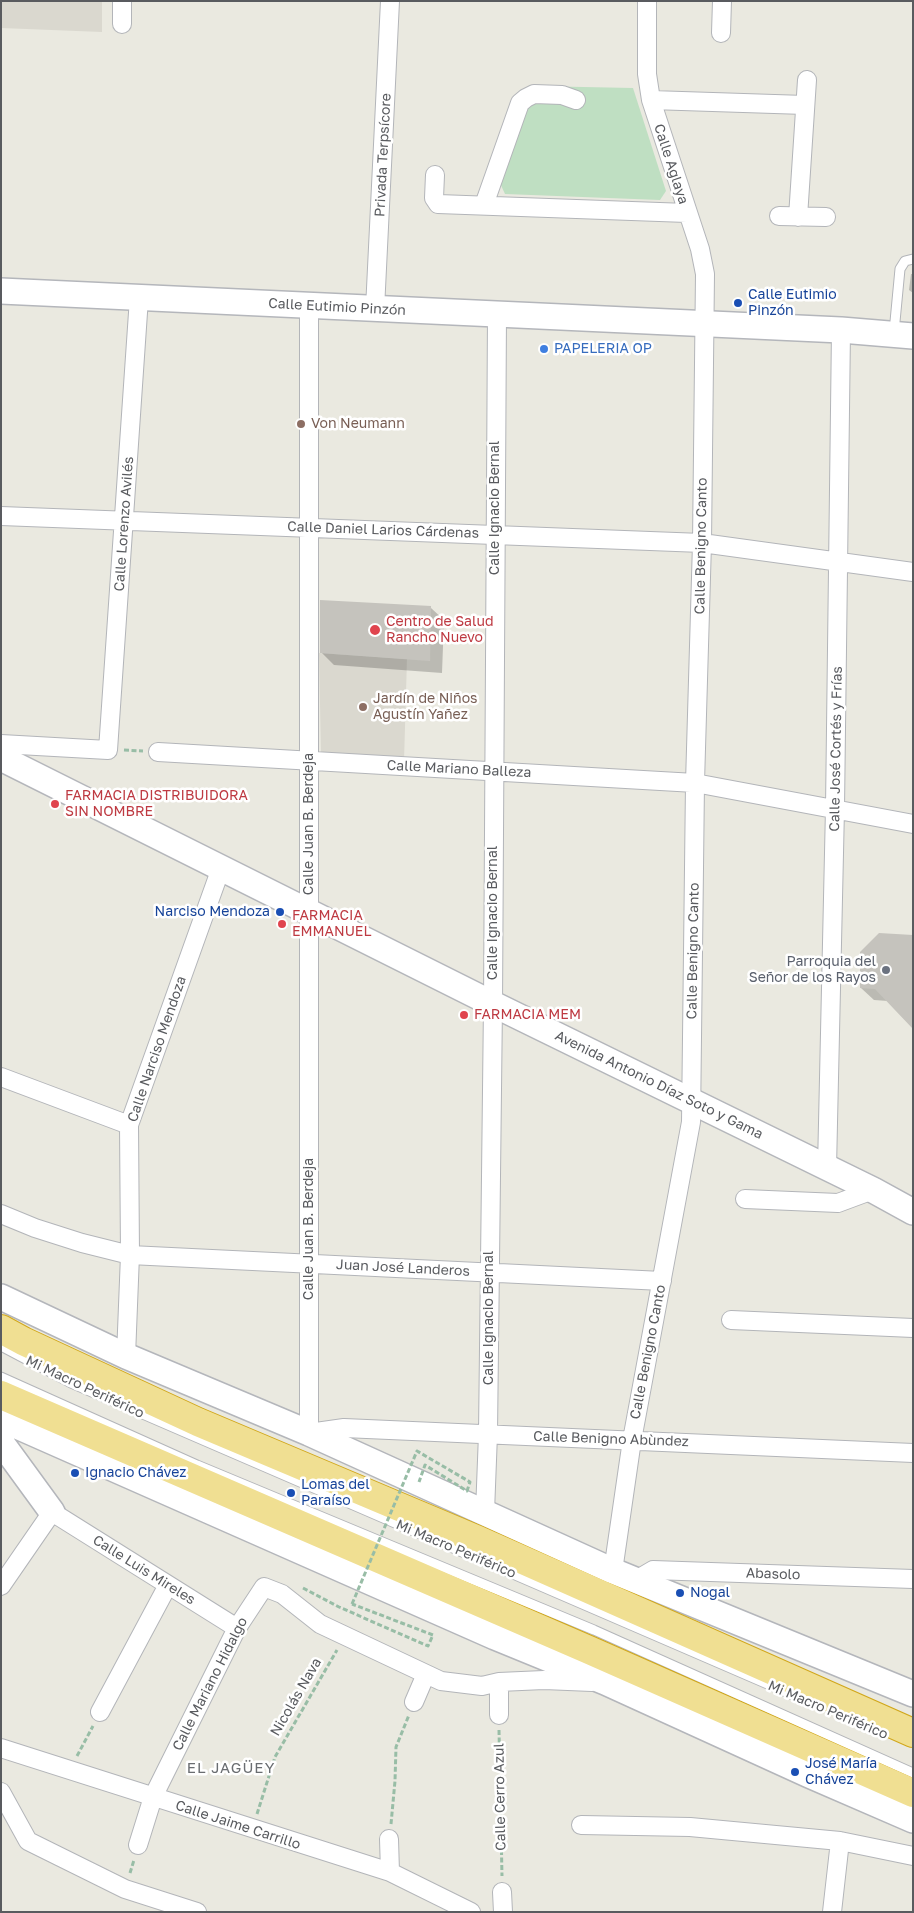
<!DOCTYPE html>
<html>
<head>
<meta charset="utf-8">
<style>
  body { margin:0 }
  #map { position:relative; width:914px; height:1913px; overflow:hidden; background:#eae9e0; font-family:"Golos Text",sans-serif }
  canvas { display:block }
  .frame { position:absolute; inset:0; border:2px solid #595b5f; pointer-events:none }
</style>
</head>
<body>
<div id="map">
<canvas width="914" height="1913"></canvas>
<div class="frame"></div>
</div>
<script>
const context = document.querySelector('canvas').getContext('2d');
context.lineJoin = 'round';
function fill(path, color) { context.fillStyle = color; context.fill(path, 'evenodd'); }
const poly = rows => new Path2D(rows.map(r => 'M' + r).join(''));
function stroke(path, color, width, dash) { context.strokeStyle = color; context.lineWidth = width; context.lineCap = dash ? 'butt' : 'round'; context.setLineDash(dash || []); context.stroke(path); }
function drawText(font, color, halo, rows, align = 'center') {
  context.font = font + ' "Golos Text",sans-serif'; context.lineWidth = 5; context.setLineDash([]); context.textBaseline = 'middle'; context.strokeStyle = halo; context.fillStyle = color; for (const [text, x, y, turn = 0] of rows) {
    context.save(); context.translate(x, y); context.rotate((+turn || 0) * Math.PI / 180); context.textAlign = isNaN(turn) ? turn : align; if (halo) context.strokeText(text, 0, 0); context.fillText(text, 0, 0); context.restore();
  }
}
fill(poly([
  [1,1,102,1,102,32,1,28],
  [319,653,407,659,404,761,321,755]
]), '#dad8cf');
fill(poly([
  [534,86,633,88,666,191,660,200,505,194,499,181]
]), '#bfdfc2');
fill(poly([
  [911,274,913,274,913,293,909,290],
  [431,608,444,620,442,673,334,665,321,652],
  [913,936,888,1001,874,1000,861,988]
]), '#0003');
fill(poly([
  [320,600,431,606,430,661,320,653],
  [879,933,913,935,913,1029,875,989,860,988,860,952]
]), '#c5c3bd');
const lane = poly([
  [894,332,900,269,905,261,913,259],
  [1,1346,71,1383,800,1698],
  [1,1377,197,1465,594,1630,913,1773]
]);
const street = poly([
  [122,24,122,1],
  [721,33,722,1],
  [651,100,805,105],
  [435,175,434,198,438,204,687,213],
  [484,205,520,103,526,98,534,94,562,95,576,100],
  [779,216,826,217],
  [798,217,807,80],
  [309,306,309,1433,344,1428,913,1453],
  [375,309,390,1],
  [1,516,702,543,913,572],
  [1,744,108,750,139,298],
  [158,752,695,783,913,824],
  [1,1077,129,1125],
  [827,1168,835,808,841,330],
  [745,1199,838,1203,873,1190],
  [1,1214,35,1228,82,1243,130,1255,662,1281],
  [731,1320,913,1328],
  [126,1356,130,1255,129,1125,221,868],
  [485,1512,488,1434,493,1004,497,314],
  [613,1571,632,1440,691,1122,695,783,702,543,705,274,700,249,651,100,647,74,647,1],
  [636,1580,653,1570,913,1579],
  [1,1586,52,1512,237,1628],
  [499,1682,499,1715],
  [414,1702,426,1674],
  [100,1712,168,1585],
  [1,1748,390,1872,471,1912],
  [1,1792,28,1841,125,1889,197,1912],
  [581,1825,690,1827,840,1841,913,1856],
  [389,1839,390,1872],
  [138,1845,153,1797,237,1628,264,1587,282,1594,320,1624,441,1681,482,1686,499,1682,544,1680,592,1682],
  [502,1892,503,1912],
  [832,1912,840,1841]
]);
const secondary = poly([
  [1,291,841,330,913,336],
  [1,758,493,1004,873,1190,913,1212],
  [1,1297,126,1356,309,1433,613,1571,913,1694],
  [1,1419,495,1637,605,1682,809,1775,913,1820],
  [1,1442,52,1512]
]);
const highway = poly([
  [1,1329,23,1341,198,1422,478,1540,913,1733],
  [1,1395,589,1650,913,1793]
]);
stroke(lane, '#b3b5b9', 11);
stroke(street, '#b3b5b9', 20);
stroke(secondary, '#b4b6bb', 28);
stroke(highway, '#d1a71a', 30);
stroke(poly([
  [124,750,143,751],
  [303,1588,339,1607,428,1646,433,1635,352,1604],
  [499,1730,502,1876],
  [77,1756,93,1726],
  [257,1814,275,1757,337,1650],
  [391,1824,395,1781,396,1747,409,1715],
  [130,1873,134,1860]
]), '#98bda6', 3, [5, 2.5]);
stroke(lane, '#fff', 9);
stroke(street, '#fff', 18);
stroke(secondary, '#fff', 25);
stroke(highway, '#f0df92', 28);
stroke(poly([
  [352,1604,417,1451,470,1482,467,1491,425,1465,419,1482]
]), '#98bda6', 3, [5, 2.5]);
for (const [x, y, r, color] of [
  [738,303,5,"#1a4fb4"],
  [544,349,5,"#3f7fe0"],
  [301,424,5,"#8d6e63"],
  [375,630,6,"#e0444e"],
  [363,707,5,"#8d6e63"],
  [55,804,5,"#e0444e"],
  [280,912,5,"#1a4fb4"],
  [282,924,5,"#e0444e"],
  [886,970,5,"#6b7280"],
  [464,1015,5,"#e0444e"],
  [75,1473,5,"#1a4fb4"],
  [291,1493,5,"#1a4fb4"],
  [680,1593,5,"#1a4fb4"],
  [795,1772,5,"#1a4fb4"]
]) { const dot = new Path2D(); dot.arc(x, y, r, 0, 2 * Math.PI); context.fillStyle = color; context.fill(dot); stroke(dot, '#fff', 2); }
drawText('14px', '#595b5f', '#fff', [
  ["Privada Terpsícore",383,155,-87],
  ["Calle Aglaya",671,164,72],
  ["Calle Eutimio Pinzón",337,307,3],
  ["Calle Ignacio Bernal",495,508,-90],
  ["Calle Lorenzo Avilés",124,524,-86],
  ["Calle Daniel Larios Cárdenas",383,530,2],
  ["Calle Benigno Canto",701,546,-89],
  ["Calle José Cortés y Frías",836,749,-89],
  ["Calle Mariano Balleza",459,769,3],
  ["Calle Juan B. Berdeja",309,824,-90],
  ["Calle Ignacio Bernal",493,913,-90],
  ["Calle Benigno Canto",693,951,-89],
  ["Calle Narciso Mendoza",157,1049,-71],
  ["Avenida Antonio Díaz Soto y Gama",659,1085,26],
  ["Calle Juan B. Berdeja",309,1229,-90],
  ["Juan José Landeros",403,1268,3],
  ["Calle Ignacio Bernal",489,1318,-90],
  ["Calle Benigno Canto",648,1352,-79],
  ["Mi Macro Periférico",85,1387,25],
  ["Calle Benigno Abùndez",611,1439,2],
  ["Mi Macro Periférico",456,1549,23],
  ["Calle Luis Mireles",144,1570,32],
  ["Abasolo",773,1574,2],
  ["Calle Mariano Hidalgo",210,1684,-63],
  ["Nicolás Nava",296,1697,-60],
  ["Mi Macro Periférico",828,1710,23],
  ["Calle Cerro Azul",500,1797,-91],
  ["Calle Jaime Carrillo",238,1825,18]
]);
drawText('14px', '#164399', '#fff', [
  ["Calle Eutimio",748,295],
  ["Pinzón",748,311],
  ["Narciso Mendoza",270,912,"right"],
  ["Ignacio Chávez",85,1473],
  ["Lomas del",301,1485],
  ["Paraíso",301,1501],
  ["Nogal",690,1593],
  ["José María",805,1764],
  ["Chávez",805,1780]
], 'left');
drawText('14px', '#366cbe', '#fff', [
  ["PAPELERIA OP",554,349]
], 'left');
drawText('14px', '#785e54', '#fff', [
  ["Von Neumann",311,424],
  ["Jardín de Niños",373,699],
  ["Agustín Yañez",373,715]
], 'left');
drawText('14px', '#be3a42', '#fff', [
  ["Centro de Salud",386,622],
  ["Rancho Nuevo",386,638],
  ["FARMACIA DISTRIBUIDORA",65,796],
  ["SIN NOMBRE",65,812],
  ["FARMACIA",292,916],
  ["EMMANUEL",292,932],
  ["FARMACIA MEM",474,1015]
], 'left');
drawText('14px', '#5b616d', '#fff', [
  ["Parroquia del",876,962],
  ["Señor de los Rayos",876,978]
], 'right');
context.letterSpacing = '1px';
drawText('15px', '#6a6d71', '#fff', [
  ["EL JAGÜEY",231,1768]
]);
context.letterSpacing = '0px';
</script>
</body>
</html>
